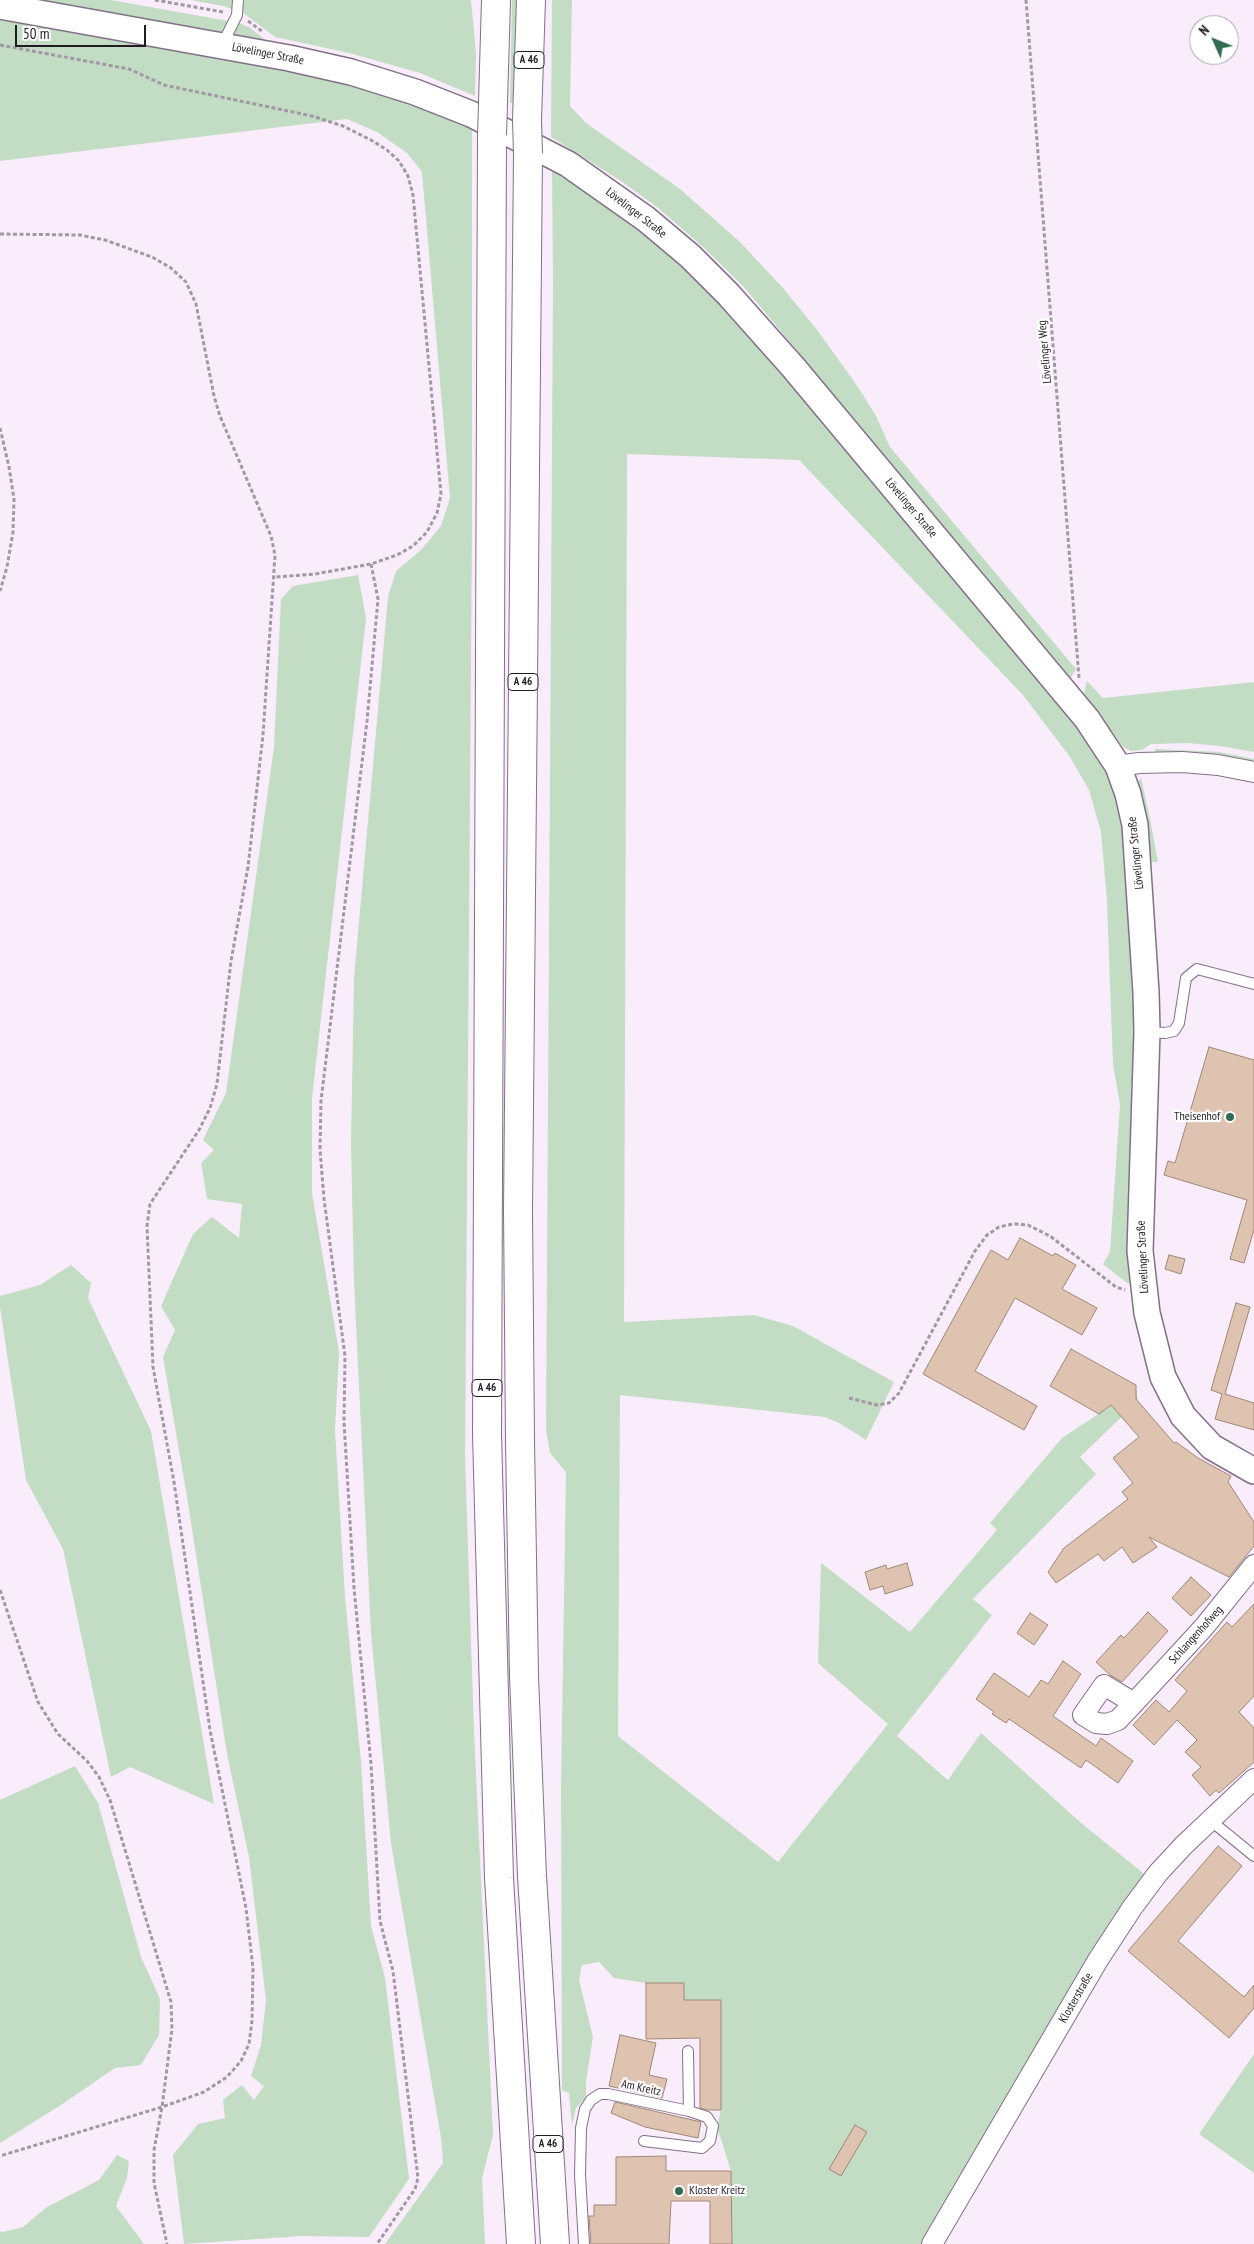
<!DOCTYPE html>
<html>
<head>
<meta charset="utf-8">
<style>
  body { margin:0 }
  #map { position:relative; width:1254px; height:2244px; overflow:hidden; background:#f9edfc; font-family:"PT Sans Narrow",sans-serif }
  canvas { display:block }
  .north { position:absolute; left:1189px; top:15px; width:50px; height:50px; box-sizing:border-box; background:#fff; border:1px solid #a7a4a7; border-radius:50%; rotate:314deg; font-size:14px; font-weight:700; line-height:20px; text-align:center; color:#221b24 }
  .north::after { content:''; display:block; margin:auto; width:18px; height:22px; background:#326b53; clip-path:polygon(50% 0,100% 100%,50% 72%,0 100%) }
  .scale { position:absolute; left:15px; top:25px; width:131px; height:22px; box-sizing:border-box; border:2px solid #221b24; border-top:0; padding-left:6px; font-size:15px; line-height:18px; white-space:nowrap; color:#221b24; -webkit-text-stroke:4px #fff; paint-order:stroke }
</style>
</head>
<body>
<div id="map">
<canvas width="1254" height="2244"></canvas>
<div class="north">N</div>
<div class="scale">50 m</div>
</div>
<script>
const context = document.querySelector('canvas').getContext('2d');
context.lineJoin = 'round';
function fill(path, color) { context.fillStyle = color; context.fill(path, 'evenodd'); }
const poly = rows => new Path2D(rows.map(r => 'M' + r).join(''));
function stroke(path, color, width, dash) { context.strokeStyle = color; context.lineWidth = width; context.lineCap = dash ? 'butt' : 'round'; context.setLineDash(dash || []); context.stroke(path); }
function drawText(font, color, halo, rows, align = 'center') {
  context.font = font + ' "PT Sans Narrow",sans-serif'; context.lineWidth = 4.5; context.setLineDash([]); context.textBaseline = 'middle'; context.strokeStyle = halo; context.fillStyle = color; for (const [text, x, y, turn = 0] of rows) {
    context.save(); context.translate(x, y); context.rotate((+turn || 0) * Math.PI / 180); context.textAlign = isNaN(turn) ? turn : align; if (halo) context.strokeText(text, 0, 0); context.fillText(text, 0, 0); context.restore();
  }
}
fill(poly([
  [20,0,111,0,228,21,222,36],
  [191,0,471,0,476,53,475,96,420,73,349,53,275,37,242,12,223,6],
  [512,0,519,0,519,104,510,103],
  [552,0,572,0,570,106,586,123,680,189,740,242,783,288,818,331,858,387,876,416,890,447,1076,669,1071,678,743,286,703,247,657,207,621,181,551,137],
  [0,15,349,80,472,125,472,531,465,1456,474,1732,493,2135,482,2178,485,2244,385,2244,443,2163,441,2138,391,1843,371,1633,354,1282,351,1144,354,978,388,597,396,571,421,550,441,526,450,498,422,172,407,153,377,132,347,119,0,161],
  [238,23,249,27,274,47,231,37],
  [552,166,585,183,726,302,1097,747,1122,807,1137,993,1133,1283,1127,1283,1103,1264,1110,1252,1120,1104,1113,1064,1107,901,1101,832,1089,790,1070,757,1023,695,799,460,627,454,624,1322,754,1315,793,1326,894,1382,866,1440,841,1424,825,1417,620,1395,618,1736,778,1862,888,1724,818,1663,821,1563,910,1632,997,1530,990,1523,1062,1438,1136,1389,1138,1401,1080,1457,1096,1474,973,1599,992,1615,897,1736,948,1780,981,1733,1080,1822,1149,1878,922,2244,732,2244,731,2171,717,2127,721,2110,721,2000,684,2000,684,1983,646,1983,614,1978,599,1962,582,1965,579,1980,593,2037,586,2081,586,2098,576,2108,572,2125,569,2093,562,2090,561,1787,566,1472,550,1453,546,1430,553,284],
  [358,575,366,618,312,1098,312,1193,339,1352,335,1430,345,1597,361,1762,371,1926,385,1978,409,2179,369,2237,302,2236,184,2244,173,2155,198,2124,225,2118,223,2100,242,2085,254,2100,264,2086,251,2076,261,2045,266,2000,249,1857,227,1754,187,1497,163,1357,175,1330,161,1306,193,1234,212,1217,239,1238,242,1204,207,1199,201,1163,214,1150,203,1140,226,1093,274,747,281,599,293,586],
  [1087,681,1103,698,1254,682,1254,752,1220,746,1187,743,1151,744,1142,750,1131,751,1123,747,1084,693],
  [1155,749,1219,752,1254,759,1254,764,1155,755],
  [1141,778,1150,819,1158,862,1151,862,1147,819,1138,782],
  [71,1265,91,1283,88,1298,151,1431,214,1804,130,1767,111,1777,63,1549,26,1480,0,1307,0,1296,40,1285],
  [75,1766,98,1803,141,1957,160,1999,159,2035,141,2065,115,2068,61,2105,0,2143,0,1800],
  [1254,2054,1254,2173,1199,2134],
  [117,2155,129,2161,127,2178,116,2206,144,2244,0,2244,0,2231,3,2232,23,2227,47,2207,99,2180]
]), '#c3dcc4');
const building = poly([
  [1209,1047,1254,1060,1254,1230,1244,1263,1230,1259,1247,1200,1164,1175,1168,1161,1175,1163,1209,1047],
  [1020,1238,1053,1256,1055,1253,1076,1265,1062,1289,1097,1308,1082,1335,1015,1298,975,1371,1037,1406,1024,1430,923,1374,991,1250,1008,1260,1020,1238],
  [1169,1255,1185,1259,1181,1274,1165,1269,1169,1255],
  [1236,1303,1250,1307,1225,1394,1254,1403,1254,1430,1215,1419,1222,1394,1211,1390,1236,1303],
  [1071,1349,1136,1385,1136,1399,1174,1443,1176,1442,1198,1458,1231,1476,1228,1482,1254,1522,1254,1546,1229,1577,1149,1537,1157,1547,1133,1563,1122,1547,1104,1561,1098,1554,1056,1583,1048,1572,1064,1548,1128,1499,1122,1492,1133,1483,1113,1458,1139,1437,1111,1405,1099,1414,1050,1386,1071,1349],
  [907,1563,913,1585,885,1594,883,1586,870,1590,865,1572,886,1565,887,1569,907,1563],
  [1191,1577,1211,1595,1191,1616,1172,1598,1191,1577],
  [1254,1604,1254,1696,1239,1712,1254,1728,1254,1762,1219,1793,1216,1790,1210,1796,1192,1775,1201,1767,1185,1752,1197,1740,1177,1720,1154,1745,1133,1725,1156,1700,1169,1712,1187,1691,1175,1680,1227,1622,1232,1627,1254,1604],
  [1148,1612,1168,1631,1122,1682,1110,1675,1096,1662,1121,1635,1124,1638,1148,1612],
  [1030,1613,1048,1625,1034,1645,1017,1633,1030,1613],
  [1063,1661,1081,1674,1053,1716,1096,1746,1101,1738,1133,1761,1118,1783,1086,1760,1081,1768,1009,1719,1006,1723,992,1714,994,1712,976,1699,994,1673,1029,1697,1041,1680,1048,1684,1063,1661],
  [1218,1846,1242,1866,1178,1941,1244,1997,1254,1985,1254,2008,1229,2038,1128,1951,1218,1846],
  [646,1983,684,1983,684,2000,721,2000,721,2110,708,2110,700,2108,700,2038,646,2039,646,1983],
  [620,2035,656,2043,649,2075,667,2079,662,2098,609,2086,620,2035],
  [615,2102,701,2122,698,2138,645,2127,611,2113,615,2102],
  [855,2125,867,2132,841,2176,829,2169,855,2125],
  [666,2156,666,2171,731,2171,732,2244,710,2244,710,2201,671,2201,669,2244,591,2244,589,2216,594,2216,594,2205,616,2205,616,2157,666,2156]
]);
fill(building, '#dec3b0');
stroke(building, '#a08775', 1);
const service = poly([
  [222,45,237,15,238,0],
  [1148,1032,1165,1033,1174,1031,1179,1023,1186,978,1197,969,1254,984],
  [1210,1820,1254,1856],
  [688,2051,689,2111],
  [584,2244,580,2175,581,2128,585,2109,591,2100,600,2094,608,2094,689,2111,707,2117,713,2126,710,2141,702,2148,644,2141]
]);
const minor = poly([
  [1118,766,1139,763,1182,762,1218,765,1254,772],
  [1134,1703,1104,1685,1083,1715,1096,1723,1107,1724,1118,1720,1134,1703,1204,1627,1254,1565],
  [932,2244,1098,1960,1132,1908,1158,1873,1184,1845,1254,1779]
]);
const tertiary = poly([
  [0,6,289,58,351,72,415,92,471,114,568,164,646,219,690,256,728,294,793,367,1087,719,1118,766,1128,794,1135,825,1146,992,1147,1032,1140,1251,1147,1313,1163,1377,1183,1416,1212,1447,1254,1471]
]);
const motorway = poly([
  [493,103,496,0],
  [527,120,531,0],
  [492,135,487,1434,499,1878,521,2244],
  [528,154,518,1210,520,1441,524,1676,532,1876,555,2244]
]);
stroke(service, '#827087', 12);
stroke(minor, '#827087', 22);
stroke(tertiary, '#827087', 28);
stroke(motorway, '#827087', 30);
stroke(poly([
  [155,0,223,12],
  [1026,0,1079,678],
  [248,21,263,32],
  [0,45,129,69,164,85,312,116,343,126,371,140,387,150,399,161,408,176,413,195,441,494,437,513,427,532,413,546,397,555,371,564,315,574,275,577],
  [0,234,80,235,105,240,152,257,171,268,186,282,196,304,214,396,220,416,271,536,275,555,263,735,248,867,231,961,217,1084,210,1108,199,1130,150,1204,147,1226,153,1367,174,1482,210,1730,246,1908,253,1968,252,2021,249,2044,241,2061,227,2077,204,2092,162,2107,0,2156],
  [0,428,9,467,14,499,13,532,7,567,0,591],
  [371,564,378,599,367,721,321,1101,320,1149,324,1199,345,1356,344,1422,354,1588,371,1764,380,1921,393,1971,418,2178,415,2189,377,2244],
  [849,1398,877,1405,889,1403,899,1393,975,1251,987,1235,999,1227,1013,1224,1028,1225,1050,1236,1116,1287,1125,1290],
  [0,1590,38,1702,58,1734,87,1761,99,1777,110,1800,171,2002,172,2029,162,2107,154,2150,154,2183,167,2244]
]), '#a298a5', 3, [4, 2.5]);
stroke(service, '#fff', 10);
stroke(minor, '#fff', 20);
stroke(tertiary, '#fff', 25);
stroke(motorway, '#fff', 28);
const motorwayBridge = poly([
  [527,120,528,154],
  [492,135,493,103]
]);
stroke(motorwayBridge, '#827087', 30, []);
stroke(motorwayBridge, '#fff', 28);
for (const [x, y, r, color] of [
  [1230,1117,5,"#326b53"],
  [679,2191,5,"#326b53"]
]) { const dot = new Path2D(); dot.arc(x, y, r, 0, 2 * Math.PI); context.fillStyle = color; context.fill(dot); stroke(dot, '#fff', 2); }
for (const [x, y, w] of [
  [529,60,30],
  [523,682,30],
  [487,1388,30],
  [548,2144,30]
]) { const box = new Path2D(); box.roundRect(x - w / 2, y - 8.5, w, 17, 4); context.fillStyle = '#fff'; context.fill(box); stroke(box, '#221b24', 1); }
drawText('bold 11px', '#221b24', null, [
  ["A 46",529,60],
  ["A 46",523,682],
  ["A 46",487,1388],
  ["A 46",548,2144]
]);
drawText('12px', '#221b24', '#fff', [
  ["Lövelinger Straße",268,54,11],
  ["Lövelinger Straße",636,213,38],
  ["Lövelinger Weg",1045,352,-95],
  ["Lövelinger Straße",911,508,50],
  ["Lövelinger Straße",1136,853,-96],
  ["Lövelinger Straße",1143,1257,-93],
  ["Schlangenhofweg",1196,1635,-48],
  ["Klosterstraße",1076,1998,-60],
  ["Am Kreitz",641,2088,12]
]);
drawText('12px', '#221b24', '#fff', [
  ["Theisenhof",1220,1117],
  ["Kloster Kreitz",689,2191,"left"]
], 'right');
</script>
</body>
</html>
